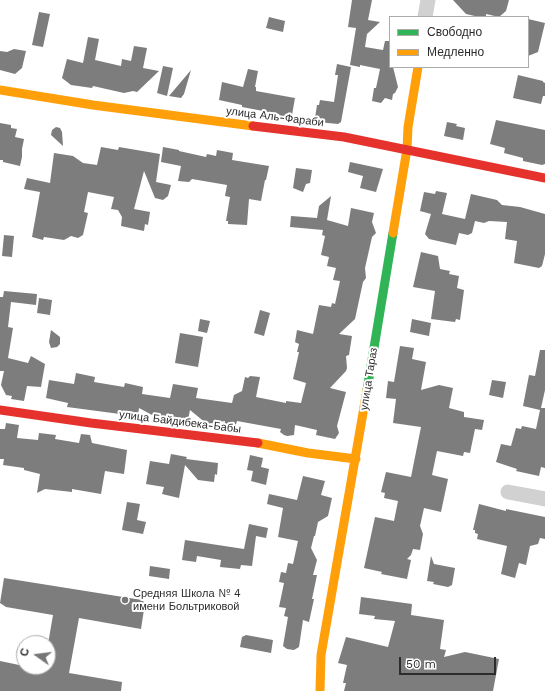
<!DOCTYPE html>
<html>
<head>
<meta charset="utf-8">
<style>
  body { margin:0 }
  #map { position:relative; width:545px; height:691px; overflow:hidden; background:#fff; font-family:"Work Sans",sans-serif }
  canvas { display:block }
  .legend { position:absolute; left:389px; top:16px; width:140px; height:52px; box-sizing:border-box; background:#fff; border:1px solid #ababab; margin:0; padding:5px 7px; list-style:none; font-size:12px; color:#2c2c2c }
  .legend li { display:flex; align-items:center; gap:8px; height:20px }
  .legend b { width:20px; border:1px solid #ababab }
  .north { position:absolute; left:16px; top:635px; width:40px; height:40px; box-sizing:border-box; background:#fff; border:1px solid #ababab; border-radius:50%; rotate:284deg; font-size:11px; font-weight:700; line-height:16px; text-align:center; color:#2c2c2c }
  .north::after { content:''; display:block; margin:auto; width:14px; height:18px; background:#767676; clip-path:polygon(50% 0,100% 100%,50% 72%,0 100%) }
  .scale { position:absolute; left:399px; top:657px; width:97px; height:18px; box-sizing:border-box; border:2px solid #2c2c2c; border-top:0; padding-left:5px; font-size:12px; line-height:14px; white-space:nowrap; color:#2c2c2c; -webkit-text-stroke:3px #fff; paint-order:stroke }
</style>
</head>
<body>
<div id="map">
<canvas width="545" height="691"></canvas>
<ul class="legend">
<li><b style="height:5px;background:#30b455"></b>Свободно</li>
<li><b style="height:5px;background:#ff9f0a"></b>Медленно</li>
</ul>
<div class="north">С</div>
<div class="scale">50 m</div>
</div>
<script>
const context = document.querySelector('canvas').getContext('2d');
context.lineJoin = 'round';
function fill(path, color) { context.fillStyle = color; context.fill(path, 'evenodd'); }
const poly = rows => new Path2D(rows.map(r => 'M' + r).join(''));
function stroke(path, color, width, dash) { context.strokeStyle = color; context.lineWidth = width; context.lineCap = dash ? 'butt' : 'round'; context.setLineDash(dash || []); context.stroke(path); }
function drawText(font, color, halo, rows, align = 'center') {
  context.font = font + ' "Work Sans",sans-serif'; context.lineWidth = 4; context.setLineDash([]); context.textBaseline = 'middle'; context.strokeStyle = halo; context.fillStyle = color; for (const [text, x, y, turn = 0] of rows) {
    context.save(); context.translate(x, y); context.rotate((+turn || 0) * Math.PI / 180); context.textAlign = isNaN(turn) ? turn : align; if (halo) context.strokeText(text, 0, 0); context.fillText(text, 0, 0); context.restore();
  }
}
fill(poly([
  [352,0,372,0,368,20,380,22,367,34,365,47,383,50,385,41,390,41,390,67,393,67,398,87,395,93,393,94,392,100,385,98,381,103,372,101,374,88,376,88,380,69,360,65,360,67,350,65,356,28,348,27],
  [453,0,509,0,506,11,499,17,486,14,486,17,479,17,466,14],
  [39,12,50,14,43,47,32,45],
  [269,17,285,21,283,32,266,28],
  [528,19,545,23,538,52,528,56],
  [88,37,99,39,95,60,121,66,122,59,131,61,134,46,147,48,143,68,159,71,137,92,133,91,124,93,93,86,92,88,71,85,62,78,67,59,83,63],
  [14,49,26,51,22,68,15,74,0,70,0,51,7,52],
  [337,64,351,67,341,122,338,124,318,122,318,118,315,118,317,105,319,105,320,100,334,102,338,75,335,75],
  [163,66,173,68,167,96,157,93],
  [248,69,258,71,255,87,256,87,256,91,295,98,292,115,285,118,280,116,279,114,242,107,242,105,219,100,222,82,243,87],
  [191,70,184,94,181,98,169,96],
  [518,75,543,81,543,82,545,83,545,96,543,96,541,104,513,98],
  [496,120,545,130,545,164,542,165,523,161,523,158,504,153,505,148,490,144],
  [447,122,457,124,456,126,465,128,463,140,444,136],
  [0,123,11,125,11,128,17,129,15,137,24,139,22,149,22,157,20,166,3,162,3,160,0,160],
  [56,127,60,128,62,132,63,146,51,135,52,130],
  [101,147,118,150,119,147,160,154,156,182,171,185,168,196,163,200,155,198,144,171,134,209,150,212,148,225,145,224,144,231,121,226,122,217,118,210,111,209,114,197,88,192,84,212,88,213,83,235,78,238,71,236,64,240,44,237,43,240,32,237,40,192,24,189,27,178,50,183,54,153,73,156,83,163,97,165],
  [163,147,179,150,179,151,206,157,207,154,216,156,217,150,233,153,232,160,269,166,266,180,265,180,261,201,249,199,247,225,228,224,228,221,226,221,230,197,225,196,227,185,192,179,189,182,178,181,181,166,161,162],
  [350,162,383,169,376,192,360,188,363,176,348,172],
  [296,168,312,170,310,183,306,184,303,192,293,188],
  [436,191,447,193,442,214,465,219,471,194,497,200,502,205,520,207,545,214,545,254,542,266,539,268,514,263,517,241,505,239,507,222,489,221,484,223,475,221,472,233,468,235,459,233,456,245,429,239,425,234,431,214,420,211,424,192,435,194],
  [331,196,327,220,348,226,351,208,374,213,372,222,376,233,372,237,365,268,366,278,363,282,355,319,339,334,352,336,349,355,346,356,347,368,346,371,330,388,346,392,337,426,339,433,335,439,316,435,317,430,295,425,294,435,287,436,284,435,280,432,281,429,237,421,235,428,224,427,225,421,207,424,190,410,188,420,162,416,154,416,139,408,138,415,126,413,120,414,67,407,68,403,46,398,49,380,74,384,76,373,95,377,94,382,124,387,125,383,143,387,142,394,170,398,173,384,198,388,196,398,232,403,234,395,242,391,245,377,248,378,250,376,260,377,256,397,286,403,286,401,301,403,306,383,293,379,299,352,297,352,299,344,295,342,297,330,313,334,319,305,331,307,332,303,335,304,340,281,333,280,336,268,327,266,329,257,321,255,325,236,322,235,323,230,290,227,291,216,317,218,319,206],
  [4,235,14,236,12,257,2,256],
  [421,252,438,256,440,269,450,271,449,274,459,276,457,288,464,290,460,320,456,319,455,322,431,319,435,291,413,287],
  [4,291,37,294,36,305,11,302,8,327,13,328,8,358,28,363,31,356,45,364,41,387,27,386,24,401,11,399,12,396,6,395,1,385,4,371,0,371,0,297,3,297],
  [39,298,52,300,50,315,37,313],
  [260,310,270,313,264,336,254,333],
  [200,319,210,321,207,333,198,331],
  [412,319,431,323,429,336,410,332],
  [51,330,60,337,60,344,57,347,51,348,49,342],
  [180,333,203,337,198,367,175,363],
  [400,346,414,348,412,359,426,362,421,390,439,385,453,388,449,408,464,412,464,417,484,420,482,430,475,429,470,453,464,452,463,456,437,451,432,475,448,479,441,512,424,508,420,526,423,534,420,550,413,549,411,555,407,559,411,560,407,579,381,574,382,572,364,568,375,517,394,521,398,501,384,498,385,493,381,492,386,472,411,477,421,427,393,423,396,399,386,398,388,381,394,382],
  [540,350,545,350,545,390,541,408,545,408,545,468,541,467,539,476,516,471,517,469,496,462,501,444,511,446,516,428,521,429,522,426,536,429,540,410,523,406,529,375,535,376],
  [492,380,506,382,503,398,489,395],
  [6,423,19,425,17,438,38,440,39,433,56,435,55,439,79,443,81,434,90,435,92,443,127,450,124,474,105,471,101,494,72,489,72,492,45,489,37,493,40,474,24,470,24,468,3,465,4,459,0,459,0,429,5,429],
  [171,454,187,457,186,459,218,463,217,475,215,474,214,482,198,480,185,465,179,498,162,494,164,487,146,484,150,461,169,464],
  [250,455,263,458,261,467,269,469,266,485,251,481,253,471,247,470],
  [303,476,325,481,321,495,332,498,328,516,318,522,315,536,314,536,311,548,317,560,313,575,317,575,312,599,314,599,309,622,303,620,299,647,294,650,287,649,283,646,288,617,284,616,286,608,279,607,284,583,279,582,281,572,286,573,288,563,293,564,298,541,278,537,283,508,267,504,269,494,297,500],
  [127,502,140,504,137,520,146,522,143,534,122,530],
  [479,504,506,511,506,509,545,517,545,539,540,538,538,544,530,546,526,565,519,563,515,578,501,574,507,546,477,539,478,534,475,533,475,530,473,530],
  [249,524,268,528,266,538,256,536,252,566,241,565,240,569,220,567,221,560,197,556,196,562,182,560,185,540,244,549],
  [431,556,434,564,455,568,452,585,448,587,433,584,434,582,427,581],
  [150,566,170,569,169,579,149,576],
  [4,578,142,600,145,603,141,629,79,618,69,673,122,682,121,691,0,691,0,661,24,666,24,667,48,667,48,644,53,615,6,607,0,603],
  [361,597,412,604,411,615,444,620,440,649,446,650,444,657,465,652,499,659,493,691,344,691,346,683,343,683,347,665,338,663,346,637,388,647,395,621,374,619,375,616,359,614],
  [246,635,273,640,271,653,240,647,242,637]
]), '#7d7d7d');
stroke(poly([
  [425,17,428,0],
  [508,492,545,499]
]), '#d1d1d1', 15);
stroke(poly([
  [367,390,393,233]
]), '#30b455', 9);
stroke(poly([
  [0,90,93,105,253,126],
  [393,233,407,149,408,127,418,67],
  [258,443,308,453,356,459],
  [320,691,321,655,367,390]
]), '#ff9f0a', 9);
stroke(poly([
  [253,126,344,137,545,178],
  [0,410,91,423,258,443]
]), '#e5322d', 9);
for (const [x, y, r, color] of [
  [125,600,4,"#767676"]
]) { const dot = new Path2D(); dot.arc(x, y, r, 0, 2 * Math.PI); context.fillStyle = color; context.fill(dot); stroke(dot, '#fff', 1.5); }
drawText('11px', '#2c2c2c', '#fff', [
  ["улица Аль-Фараби",275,117,7],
  ["улица Тараз",369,379,-81],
  ["улица Байдибека-Бабы",180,422,7]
]);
drawText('11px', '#2c2c2c', '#fff', [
  ["Средняя Школа № 4",133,594],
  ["имени Больтриковой",133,607]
], 'left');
</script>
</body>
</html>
